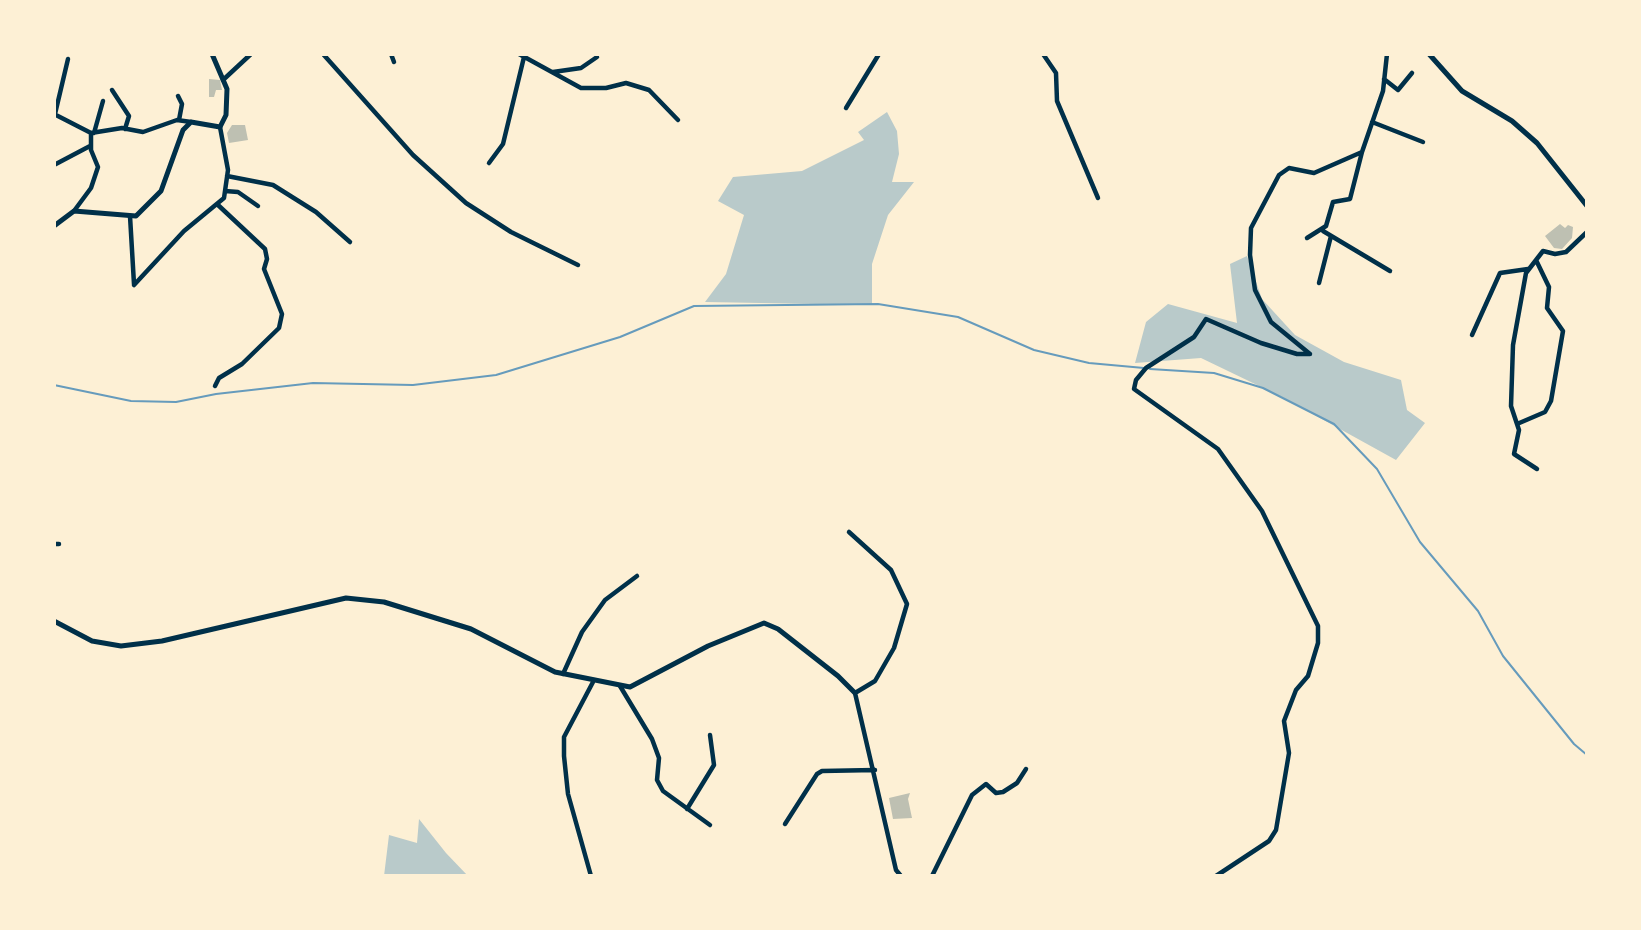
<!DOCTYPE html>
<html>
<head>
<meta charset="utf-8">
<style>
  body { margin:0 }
  #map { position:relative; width:1641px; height:930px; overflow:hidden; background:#fdf0d5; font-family:"PT Sans",sans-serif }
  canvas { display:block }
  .frame { position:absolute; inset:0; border:56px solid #fdf0d5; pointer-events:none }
</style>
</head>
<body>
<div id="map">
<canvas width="1641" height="930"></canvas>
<div class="frame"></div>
</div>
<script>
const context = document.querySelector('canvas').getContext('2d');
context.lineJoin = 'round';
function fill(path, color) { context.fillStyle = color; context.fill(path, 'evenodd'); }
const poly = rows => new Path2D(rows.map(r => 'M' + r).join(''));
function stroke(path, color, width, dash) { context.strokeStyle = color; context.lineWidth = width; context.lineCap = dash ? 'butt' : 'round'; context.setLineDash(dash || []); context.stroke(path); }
fill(poly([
  [887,112,897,131,899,154,892,182,914,182,888,215,872,264,872,305,705,302,726,274,744,215,718,201,733,177,802,171,864,140,858,132],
  [1247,256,1262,299,1295,335,1344,362,1401,380,1407,410,1425,423,1396,460,1282,397,1201,358,1135,363,1146,322,1168,304,1237,323,1230,264],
  [419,819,446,853,468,876,384,876,389,835,417,843]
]), '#b9caca');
stroke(poly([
  [1150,369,1214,373,1263,388,1334,424,1377,469,1420,542,1478,611,1503,656,1574,744,1587,755],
  [54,385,131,401,176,402,216,394,313,383,413,385,496,375,620,337,694,306,878,304,958,317,1034,350,1089,363,1144,368]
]), '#669bbc', 2);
fill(poly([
  [209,79,220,80,222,90,216,90,214,97,209,97],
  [232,125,245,125,248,140,229,143,227,133],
  [1560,224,1565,228,1568,225,1573,227,1572,238,1562,249,1554,248,1545,236],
  [910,793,908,799,912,818,893,819,889,798]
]), '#bec0b2');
stroke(poly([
  [323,54,413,155,466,203,511,232,578,265],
  [391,54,394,62],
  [519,54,581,88,606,88,626,83,649,90,678,120],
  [1043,54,1056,73,1057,101,1098,198],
  [553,72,581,68,597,57],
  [1384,79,1398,90,1412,73],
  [223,80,251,54],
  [112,90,129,116,125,129],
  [178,96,182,104,179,120],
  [846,108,879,54],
  [54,114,91,133,91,150,98,167,91,188,74,211],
  [55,114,68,59],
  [1372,122,1423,142],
  [91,133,122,128,143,132,177,120,191,122],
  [94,133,103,101],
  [489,163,503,144,524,57],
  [54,165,90,146],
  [227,176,273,185,316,212,350,242],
  [225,191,238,192,258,206],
  [130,216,134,284],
  [1323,231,1390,271],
  [1307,238,1326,226,1333,202,1350,199,1362,152],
  [1319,283,1331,236],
  [134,285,184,231,224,198,228,170,220,127],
  [1472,335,1500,273,1528,269],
  [215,386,219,378,242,364,279,328,282,314,264,269,267,259,265,249,218,205],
  [1517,424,1545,412,1551,401,1563,331,1547,308,1549,287,1536,260],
  [1537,469,1514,454,1519,430,1511,406,1513,345,1526,273,1543,251,1555,254,1566,252,1587,232],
  [849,532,891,570,907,604,894,648,875,681,855,693,896,870,901,876],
  [54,544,59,544],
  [563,674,582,632,605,600,637,576],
  [620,686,652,739,659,758,657,780,663,791,710,825],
  [687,809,714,765,710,735],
  [785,824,817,774,822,771,875,770],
  [591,876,568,794,564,756,564,737,593,682],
  [932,876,972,795,986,784,996,793,1003,792,1017,783,1026,769],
  [1216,876,1269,841,1276,830,1289,753,1284,721,1296,690,1308,676,1318,643,1318,626,1262,511,1218,449,1134,389,1136,380,1146,368,1194,337,1206,319,1261,343,1297,354,1310,354,1271,322,1255,290,1250,255,1251,228,1279,175,1289,168,1314,173,1362,152,1383,91,1387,54]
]), '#003049', 4.5);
stroke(poly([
  [1429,54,1462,91,1512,121,1537,143,1587,206],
  [54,226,74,211,136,216,161,191,183,130,191,122,220,127,226,115,227,89,212,54],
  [54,621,92,641,121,646,162,641,346,598,384,602,471,629,555,672,630,687,708,646,764,623,778,629,838,676,855,693]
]), '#003049', 5);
</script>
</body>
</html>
